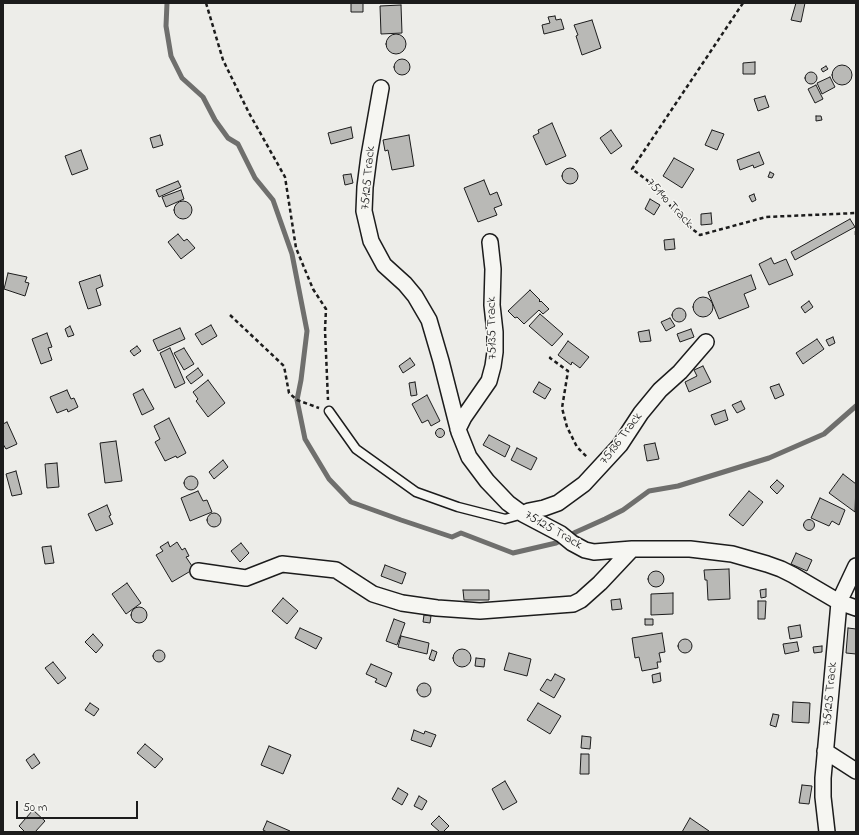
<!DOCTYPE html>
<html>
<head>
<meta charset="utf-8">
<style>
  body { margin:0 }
  #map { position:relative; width:859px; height:835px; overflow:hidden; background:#edede9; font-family:"Indie Flower",sans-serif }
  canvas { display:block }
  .frame { position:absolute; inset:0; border:4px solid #1c1c1c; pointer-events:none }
  .scale { position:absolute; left:16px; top:801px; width:122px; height:18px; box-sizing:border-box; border:2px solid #1c1c1c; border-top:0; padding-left:5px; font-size:12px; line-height:14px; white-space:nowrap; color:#1c1c1c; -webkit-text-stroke:3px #f6f6f2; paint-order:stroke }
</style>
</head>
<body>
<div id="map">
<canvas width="859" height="835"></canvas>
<div class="frame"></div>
<div class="scale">50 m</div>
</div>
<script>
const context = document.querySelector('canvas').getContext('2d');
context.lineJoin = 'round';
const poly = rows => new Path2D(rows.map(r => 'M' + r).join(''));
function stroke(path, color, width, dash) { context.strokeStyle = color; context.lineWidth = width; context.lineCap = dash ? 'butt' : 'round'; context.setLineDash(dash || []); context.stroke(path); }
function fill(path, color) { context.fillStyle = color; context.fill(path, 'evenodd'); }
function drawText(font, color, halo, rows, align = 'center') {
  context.font = font + ' "Indie Flower",sans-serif'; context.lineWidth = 3; context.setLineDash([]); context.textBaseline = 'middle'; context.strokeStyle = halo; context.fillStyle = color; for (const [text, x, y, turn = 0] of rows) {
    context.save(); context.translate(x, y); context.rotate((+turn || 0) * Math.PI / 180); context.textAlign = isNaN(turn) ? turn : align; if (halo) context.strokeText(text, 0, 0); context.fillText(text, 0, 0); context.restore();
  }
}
stroke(poly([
  [167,3,166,26,171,56,182,78,203,97,215,120,228,138,238,144,255,178,273,200,292,254,307,331,301,380,297,400,305,439,329,479,351,502,401,520,452,537,461,533,513,553,556,543,576,532,605,519,623,510,649,491,678,486,769,458,824,434,856,406]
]), '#6f6f6d', 5);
const building = poly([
  [351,3,363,3,363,12,351,12,351,3],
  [796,3,805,3,801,22,791,20,796,3],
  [401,5,402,33,381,34,380,6,401,5],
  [555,16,556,20,561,19,564,29,544,34,542,25,550,23,548,17,555,16],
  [592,20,601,48,582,55,576,36,578,35,574,25,592,20],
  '386 44a10 10 0 1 1 20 0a10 10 0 1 1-20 0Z',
  '394 67a8 8 0 1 1 16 0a8 8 0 1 1-16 0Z',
  [755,62,755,74,743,74,743,63,755,62],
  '832 75a10 10 0 1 1 20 0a10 10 0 1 1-20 0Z',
  [826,66,828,69,823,72,821,69,826,66],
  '805 78a6 6 0 1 1 12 0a6 6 0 1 1-12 0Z',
  [830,77,835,87,822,94,817,83,830,77],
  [816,85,823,99,815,103,808,89,816,85],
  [765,96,769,107,758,111,754,99,765,96],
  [816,116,821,116,822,120,816,121,816,116],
  [552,123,566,156,546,165,533,136,539,133,538,130,552,123],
  [351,127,353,138,331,144,328,133,351,127],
  [611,130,622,146,611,154,600,138,611,130],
  [712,130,724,134,717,150,705,145,712,130],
  [160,135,163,145,153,148,150,138,160,135],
  [409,135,414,166,392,170,388,150,385,151,383,140,409,135],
  [81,150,88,169,72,175,65,156,81,150],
  [759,152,764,164,754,168,753,165,740,170,737,160,759,152],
  [674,158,694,169,682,188,663,176,674,158],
  '562 176a8 8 0 1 1 16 0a8 8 0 1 1-16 0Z',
  [770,172,774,174,772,178,768,177,770,172],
  [351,174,353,183,345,185,343,175,351,174],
  [484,180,490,195,497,192,502,205,494,208,497,215,478,222,464,188,484,180],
  [178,181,181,187,159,197,156,190,178,181],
  [181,190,184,199,166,207,162,197,181,190],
  [754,194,756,200,752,202,749,196,754,194],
  [650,199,660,205,654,215,645,209,650,199],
  '174 210a9 9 0 1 1 18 0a9 9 0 1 1-18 0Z',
  [711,213,712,224,701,225,701,214,711,213],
  [850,219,855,227,795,260,791,252,850,219],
  [178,234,184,241,187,239,195,248,181,259,168,242,178,234],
  [674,239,675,249,665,250,664,240,674,239],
  [771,258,774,264,786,259,793,275,769,285,759,264,771,258],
  [8,273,27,277,25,282,29,283,25,296,4,289,8,273],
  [100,275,103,286,96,289,101,305,88,309,79,282,100,275],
  [751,275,756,289,744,294,749,307,719,319,708,292,751,275],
  [530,290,540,300,539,301,540,302,541,301,549,309,543,314,539,310,524,324,517,317,515,318,508,311,530,290],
  '693 307a10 10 0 1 1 20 0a10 10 0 1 1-20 0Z',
  [809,301,813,307,805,313,801,307,809,301],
  '672 315a7 7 0 1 1 14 0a7 7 0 1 1-14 0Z',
  [540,314,563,334,552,346,529,326,540,314],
  [670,318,675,326,666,331,661,322,670,318],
  [211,325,217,336,202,345,195,334,211,325],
  [70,326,74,335,68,337,65,329,70,326],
  [180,328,185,339,158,351,153,340,180,328],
  [691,329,694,337,680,342,677,334,691,329],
  [649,330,651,341,640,342,638,332,649,330],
  [47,333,52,347,48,348,52,360,41,364,32,339,47,333],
  [833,337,835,343,829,346,826,340,833,337],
  [817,339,824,349,803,364,796,353,817,339],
  [568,341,589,357,580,368,572,362,571,365,558,355,568,341],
  [137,346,141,351,134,356,130,351,137,346],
  [170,348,185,383,175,388,160,353,170,348],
  [184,348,194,364,184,370,174,353,184,348],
  [410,358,415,365,403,373,399,366,410,358],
  [703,366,711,382,689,392,685,382,697,376,694,370,703,366],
  [198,368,203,375,191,384,186,377,198,368],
  [208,380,225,403,208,417,196,401,198,399,193,392,208,380],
  [415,382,417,395,411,396,409,383,415,382],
  [539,382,551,389,545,399,533,392,539,382],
  [779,384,784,395,775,399,770,387,779,384],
  [143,389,154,409,142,415,133,394,143,389],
  [67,390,71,399,74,398,78,407,68,412,67,409,57,413,50,397,67,390],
  [427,395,440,421,431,426,428,420,422,423,412,404,427,395],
  [741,401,745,409,737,413,732,405,741,401],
  [725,410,728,420,715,425,711,415,725,410],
  [169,418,186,453,177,458,176,456,165,461,155,442,160,439,154,426,169,418],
  [7,422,17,444,6,449,3,444,3,424,7,422],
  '435.5 433a4.5 4.5 0 1 1 9 0a4.5 4.5 0 1 1-9 0Z',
  [489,435,510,446,505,457,483,445,489,435],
  [116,441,122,481,105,483,100,443,116,441],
  [655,443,659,459,647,461,644,445,655,443],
  [517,448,537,458,531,470,511,460,517,448],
  [223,460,228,467,214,479,209,472,223,460],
  [57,463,59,487,47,488,45,464,57,463],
  [16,471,22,494,12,496,6,474,16,471],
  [843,474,856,484,855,512,829,493,843,474],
  '184 483a7 7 0 1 1 14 0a7 7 0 1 1-14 0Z',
  [777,480,784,486,777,494,770,487,777,480],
  [198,491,203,501,207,500,212,512,190,521,181,498,198,491],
  [749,491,763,502,743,526,729,515,749,491],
  [820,498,845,510,839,525,832,521,829,526,811,518,820,498],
  [107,505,111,515,109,516,113,524,96,531,88,514,107,505],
  '207 520a7 7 0 1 1 14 0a7 7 0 1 1-14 0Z',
  '803.5 525a5.5 5.5 0 1 1 11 0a5.5 5.5 0 1 1-11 0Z',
  [168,542,170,547,177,542,182,550,185,548,189,556,186,557,194,569,172,582,156,555,163,551,160,547,168,542],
  [241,543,249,553,240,562,231,551,241,543],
  [51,546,54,563,45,564,42,547,51,546],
  [796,553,812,560,807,571,791,564,796,553],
  [385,565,406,573,402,584,381,576,385,565],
  [729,569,730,599,708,600,707,580,705,580,704,570,729,569],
  '648 579a8 8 0 1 1 16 0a8 8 0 1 1-16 0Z',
  [127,583,141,603,126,614,112,594,127,583],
  [766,589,766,597,761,598,760,590,766,589],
  [463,590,489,590,489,600,464,600,463,590],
  [673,593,673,614,651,615,651,594,673,593],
  [283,598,298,611,287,624,272,611,283,598],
  [620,599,622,609,612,610,611,600,620,599],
  [758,601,766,601,765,619,758,619,758,601],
  '131 615a8 8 0 1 1 16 0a8 8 0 1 1-16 0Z',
  [424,615,431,616,430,623,423,622,424,615],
  [394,619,405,623,397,645,386,641,394,619],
  [645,619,653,619,653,625,645,625,645,619],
  [800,625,802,637,790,639,788,627,800,625],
  [300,628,322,638,316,649,295,638,300,628],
  [848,628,856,629,856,654,846,653,848,628],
  [662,633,665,652,659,653,661,662,657,662,658,668,642,671,639,657,635,658,632,638,662,633],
  [93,634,103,645,96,653,85,642,93,634],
  [401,636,429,643,427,654,398,647,401,636],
  '678 646a7 7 0 1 1 14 0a7 7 0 1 1-14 0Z',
  [797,642,799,651,785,654,783,644,797,642],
  [822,646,822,652,814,653,813,647,822,646],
  '453 658a9 9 0 1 1 18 0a9 9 0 1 1-18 0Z',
  '153 656a6 6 0 1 1 12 0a6 6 0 1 1-12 0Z',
  [432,650,437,652,434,661,429,659,432,650],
  [509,653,531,659,527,676,504,670,509,653],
  [476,658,485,659,484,667,475,666,476,658],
  [53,662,66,678,58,684,45,668,53,662],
  [371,664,392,673,386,687,375,682,377,679,366,674,371,664],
  [660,673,661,681,653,683,652,675,660,673],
  [555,674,565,679,554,698,540,690,547,679,551,681,555,674],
  '417 690a7 7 0 1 1 14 0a7 7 0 1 1-14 0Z',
  [793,702,810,703,809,723,792,722,793,702],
  [90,703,99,709,94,716,85,710,90,703],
  [538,703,561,716,550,734,527,720,538,703],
  [773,714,779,715,776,727,770,725,773,714],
  [414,730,424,734,425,731,436,735,431,747,411,740,414,730],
  [582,736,591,737,590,749,581,748,582,736],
  [145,744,163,759,155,768,137,753,145,744],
  [269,746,291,755,283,774,261,765,269,746],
  [34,754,40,763,32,769,26,760,34,754],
  [581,754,589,754,589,774,580,774,581,754],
  [505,781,517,802,503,810,492,789,505,781],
  [802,785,812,786,809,804,799,803,802,785],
  [398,788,408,794,402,805,392,799,398,788],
  [419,796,427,801,422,810,414,806,419,796],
  [33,810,45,821,35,832,25,832,19,826,33,810],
  [439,816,449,826,443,832,440,832,431,824,439,816],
  [690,818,709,831,708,832,682,832,690,818],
  [267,821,290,831,290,832,267,832,263,830,267,821]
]);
fill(building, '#b9b9b6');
stroke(building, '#1c1c1c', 1);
const service = poly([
  [329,411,356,449,416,492,458,507,505,519,523,514]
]);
const minor = poly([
  [381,88,369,156,365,187,364,211,371,241,384,265,405,284,415,296,429,320,441,361,459,432,469,457,487,481,508,503,523,514,561,534,572,543,585,550,594,552,632,549,690,549,732,554,767,564,781,569,793,575,839,602,856,608],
  [458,429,464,417,489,381,493,366,495,352,495,332,492,305,493,269,490,242],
  [523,514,529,511,544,508,558,503,584,484,620,445,641,413,660,390,680,372,706,342],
  [198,571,246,578,282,564,336,570,373,594,402,603,437,608,480,611,573,604,581,600,600,583,632,549],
  [825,751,856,771],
  [827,832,823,797,823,778,838,614,839,602,856,566]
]);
stroke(service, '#1c1c1c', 11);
stroke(minor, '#1c1c1c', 18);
stroke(poly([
  [206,3,223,60,249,113,285,177,296,248,313,289,326,309,325,330,328,400],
  [743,3,632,169,655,186,682,221,700,235,766,217,856,213],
  [856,231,856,235],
  [230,315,284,366,289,393,297,400,319,408],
  [551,357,550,358,568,371,562,408,567,427,577,447,587,457]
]), '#1c1c1c', 2.5, [4, 3]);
stroke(service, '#f6f6f2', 8);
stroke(minor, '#f6f6f2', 15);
drawText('13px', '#1c1c1c', '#f6f6f2', [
  ["75125 Track",369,178,-85],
  ["75140 Track",669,204,47],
  ["75135 Track",493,328,-91],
  ["75136 Track",622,439,-53],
  ["75125 Track",553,531,30],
  ["75125 Track",831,694,-85]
]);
</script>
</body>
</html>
